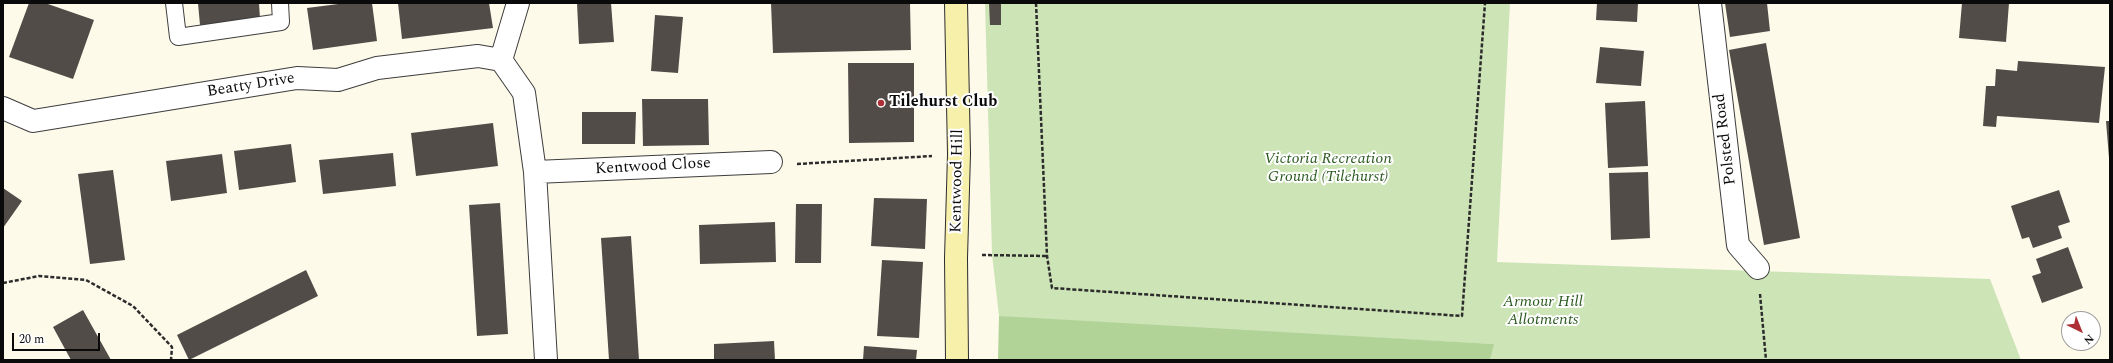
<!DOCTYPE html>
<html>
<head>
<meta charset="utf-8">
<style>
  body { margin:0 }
  #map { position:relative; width:2113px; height:363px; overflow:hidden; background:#fdfaea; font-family:Spectral,serif }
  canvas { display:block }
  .frame { position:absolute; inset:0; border:4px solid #0a0a0a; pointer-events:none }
  .north { position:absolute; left:2061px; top:311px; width:40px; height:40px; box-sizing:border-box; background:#fff; border:1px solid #9d9d9d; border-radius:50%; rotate:137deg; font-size:11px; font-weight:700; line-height:16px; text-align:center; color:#0a0a0a }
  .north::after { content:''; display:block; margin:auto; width:14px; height:18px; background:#ad3034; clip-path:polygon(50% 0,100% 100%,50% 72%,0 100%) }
  .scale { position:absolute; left:12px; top:333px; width:88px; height:18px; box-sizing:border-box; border:2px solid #0a0a0a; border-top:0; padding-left:5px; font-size:12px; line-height:14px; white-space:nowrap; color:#0a0a0a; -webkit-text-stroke:3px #fff; paint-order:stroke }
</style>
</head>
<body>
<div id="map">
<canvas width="2113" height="363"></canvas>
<div class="frame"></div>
<div class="north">N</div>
<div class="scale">20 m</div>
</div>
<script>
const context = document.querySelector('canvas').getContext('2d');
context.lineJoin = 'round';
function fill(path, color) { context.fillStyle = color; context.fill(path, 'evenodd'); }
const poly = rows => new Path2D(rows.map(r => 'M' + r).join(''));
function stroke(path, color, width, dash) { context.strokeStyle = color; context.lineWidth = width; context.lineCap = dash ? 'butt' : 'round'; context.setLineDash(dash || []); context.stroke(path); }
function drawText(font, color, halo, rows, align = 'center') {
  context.font = font + ' Spectral,serif'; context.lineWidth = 4; context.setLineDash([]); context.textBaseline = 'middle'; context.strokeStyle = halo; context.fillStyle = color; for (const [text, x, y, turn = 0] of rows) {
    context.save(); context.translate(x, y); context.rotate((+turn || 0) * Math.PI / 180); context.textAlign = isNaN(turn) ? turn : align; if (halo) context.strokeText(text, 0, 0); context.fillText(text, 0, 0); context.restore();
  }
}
fill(poly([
  [985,3,1510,3,1497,262,1990,279,2021,360,1490,360,1493,344,1042,320,999,316,992,254]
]), '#cde4b7');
fill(poly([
  [999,316,1494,344,1490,360,998,360]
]), '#b1d398');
fill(poly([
  [29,3,45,3,94,20,73,79,9,57],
  [198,3,259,3,260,19,200,25],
  [346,3,372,3,377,41,313,50,307,8],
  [398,3,489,3,493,28,402,39],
  [577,3,611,3,614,42,579,44],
  [771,3,910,3,911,50,773,53],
  [989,3,1001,3,1001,25,990,25],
  [1597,3,1638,3,1637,22,1596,20],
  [1725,3,1767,3,1770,31,1730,37],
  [1962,3,2009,3,2006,42,1959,38],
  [655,15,683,17,678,73,651,71],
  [1766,43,1800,238,1764,245,1729,50],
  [1600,47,1644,51,1641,86,1596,83],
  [2018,61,2105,67,2099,123,1997,116,1996,127,1983,126,1986,86,1995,86,1996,69,2017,71],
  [848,63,914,63,914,142,849,143],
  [642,99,708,99,709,145,643,146],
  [1645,101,1648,166,1608,168,1605,103],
  [582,112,636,112,635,144,582,144],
  [2106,121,2110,121,2110,158,2109,158],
  [493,123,498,166,416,176,411,133],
  [291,144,296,182,239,190,234,151],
  [393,153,396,186,323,194,319,160],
  [222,154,227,193,171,201,166,161],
  [113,170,125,260,90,264,78,174],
  [1648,172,1650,238,1611,240,1609,173],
  [3,188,22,201,3,228],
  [2059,190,2070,222,2058,226,2062,238,2033,248,2029,237,2022,239,2011,206],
  [874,198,927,199,925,249,871,246],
  [500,203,508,334,477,336,469,205],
  [796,204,822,204,821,263,795,263],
  [775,222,776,262,700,264,699,225],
  [631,236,639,360,609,360,601,238],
  [2068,247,2083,288,2042,303,2032,276,2041,273,2036,259],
  [882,260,923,262,919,338,877,336],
  [306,270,318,296,189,360,177,335],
  [83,310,111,360,71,360,53,327],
  [774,341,775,360,714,360,714,344],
  [864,346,917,350,916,360,863,360]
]), '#524c48');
const lane = poly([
  [174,3,178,37,281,22,280,3]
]);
const street = poly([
  [518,3,501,60,524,93,535,172,546,360],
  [1710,3,1738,245,1758,268],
  [3,108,33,121,297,78,338,80,377,68,478,56,501,60],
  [535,172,771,162]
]);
const secondary = poly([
  [956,3,959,154,956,258,957,360]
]);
stroke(lane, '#3d3d3d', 18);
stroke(street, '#3d3d3d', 24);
stroke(secondary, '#2c2c2c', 24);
stroke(poly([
  [1036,3,1047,256,1052,288,1462,316,1485,3],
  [797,164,932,156],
  [982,255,1047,256],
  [3,283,39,276,86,280,133,306,172,347,171,360],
  [1760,294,1766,360]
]), '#2c2c2c', 2.5, [4, 2]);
stroke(lane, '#fff', 16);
stroke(street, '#fff', 22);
stroke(secondary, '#f7f0aa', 22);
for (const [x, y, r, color] of [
  [881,103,4,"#ad3034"]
]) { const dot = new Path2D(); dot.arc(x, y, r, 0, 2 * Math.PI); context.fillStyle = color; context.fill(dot); stroke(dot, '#fff', 1.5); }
drawText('16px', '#0a0a0a', '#fff', [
  ["Beatty Drive",251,86,-9],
  ["Polsted Road",1726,139,-97],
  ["Kentwood Close",653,167,-3],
  ["Kentwood Hill",958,181,-89]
]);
drawText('bold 16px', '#0a0a0a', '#fff', [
  ["Tilehurst Club",889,103]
], 'left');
drawText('italic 16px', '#2d5b22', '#fff', [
  ["Victoria Recreation",1328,160],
  ["Ground (Tilehurst)",1328,178],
  ["Armour Hill",1543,303],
  ["Allotments",1543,321]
]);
</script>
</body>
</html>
